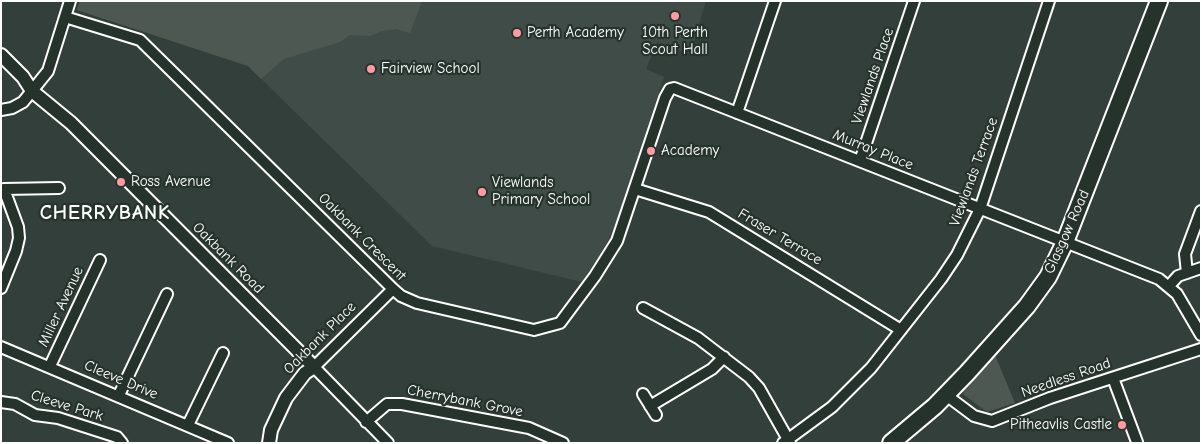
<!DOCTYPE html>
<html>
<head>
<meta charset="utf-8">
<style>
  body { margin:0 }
  #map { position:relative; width:1202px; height:444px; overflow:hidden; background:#333f3a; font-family:"Comic Neue",sans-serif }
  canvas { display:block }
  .frame { position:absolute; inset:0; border:2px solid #fff; pointer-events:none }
</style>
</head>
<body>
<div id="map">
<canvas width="1202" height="444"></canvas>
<div class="frame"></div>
</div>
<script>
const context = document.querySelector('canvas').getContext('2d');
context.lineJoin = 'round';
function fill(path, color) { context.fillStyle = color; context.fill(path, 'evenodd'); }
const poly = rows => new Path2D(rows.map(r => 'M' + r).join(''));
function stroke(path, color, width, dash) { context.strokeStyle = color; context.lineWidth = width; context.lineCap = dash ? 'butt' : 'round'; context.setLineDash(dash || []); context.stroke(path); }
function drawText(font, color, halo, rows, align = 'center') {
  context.font = font + ' "Comic Neue",sans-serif'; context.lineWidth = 4.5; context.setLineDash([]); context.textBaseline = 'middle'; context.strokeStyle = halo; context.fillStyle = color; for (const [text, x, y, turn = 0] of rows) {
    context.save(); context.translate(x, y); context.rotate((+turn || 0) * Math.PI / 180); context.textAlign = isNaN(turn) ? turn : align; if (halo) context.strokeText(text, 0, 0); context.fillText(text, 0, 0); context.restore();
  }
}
fill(poly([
  [80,1,706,1,690,54,657,42,646,69,664,77,615,225,606,245,582,282,432,246,248,66,77,10]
]), '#404c47');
fill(poly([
  [80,1,422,1,410,33,396,29,382,31,370,36,350,35,340,42,284,59,261,79,248,66,77,10],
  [995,355,1015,403,987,412,963,394,964,389]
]), '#4d5853');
const minor = poly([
  [65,17,140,40,393,289,401,296,417,303,534,330,560,323,595,276,617,241,665,98,670,89,674,88,1159,279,1177,294,1201,335],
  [1,110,12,108,23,102,48,71,70,1],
  [737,113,775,1],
  [860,161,914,1],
  [635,189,709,212,901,330],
  [1187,273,1185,254,1201,211],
  [1169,286,1178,276,1201,268],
  [1,288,16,251,19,238,18,227,4,189,59,188],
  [643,308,698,338,749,377,759,388,790,443],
  [1,347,228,443],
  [50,366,100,260],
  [1113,378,1137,442],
  [643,394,656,415],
  [119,395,167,294],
  [946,395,974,416,992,421,1050,398,1201,349],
  [1,402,15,404,35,415,58,418,117,437,122,443],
  [650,406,712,369,724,357],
  [366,422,387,404,402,404,529,428,563,443],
  [188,425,223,353],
  [388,443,314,367,393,289],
  [783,443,832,407,871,368,941,279,957,255,980,209,1049,1]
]);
const tertiary = poly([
  [1,55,23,77,32,91,71,123,314,367,305,373,286,398,271,430,269,443]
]);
const primary = poly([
  [891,443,935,406,967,373,1027,306,1048,277,1065,242,1159,1]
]);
stroke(minor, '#fff', 14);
stroke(tertiary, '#fff', 16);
stroke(primary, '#fff', 20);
stroke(minor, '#26332d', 10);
stroke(tertiary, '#26332d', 12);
stroke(primary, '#26332d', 16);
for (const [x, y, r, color] of [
  [675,16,5,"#ff9aa2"],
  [517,33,5,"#ff9aa2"],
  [371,69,5,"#ff9aa2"],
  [651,151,5,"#ff9aa2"],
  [121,182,5,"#ff9aa2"],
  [482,192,5,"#ff9aa2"],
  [1122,425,5,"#ff9aa2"]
]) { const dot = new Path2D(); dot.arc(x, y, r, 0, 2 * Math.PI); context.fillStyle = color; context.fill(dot); stroke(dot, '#26332d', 2); }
drawText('15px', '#fff', '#26332d', [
  ["Perth Academy",527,33],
  ["10th Perth",675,33,"center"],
  ["Scout Hall",675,50,"center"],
  ["Fairview School",381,69],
  ["Academy",661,151],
  ["Ross Avenue",131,182],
  ["Viewlands",492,183],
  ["Primary School",492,200],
  ["Pitheavlis Castle",1112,425,"right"]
], 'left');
drawText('15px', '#fff', '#26332d', [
  ["Viewlands Place",873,76,-71],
  ["Murray Place",873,150,22],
  ["Viewlands Terrace",974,172,-70],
  ["Glasgow Road",1067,232,-66],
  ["Oakbank Crescent",362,237,45],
  ["Fraser Terrace",780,237,31],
  ["Oakbank Road",228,258,45],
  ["Miller Avenue",61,307,-65],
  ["Oakbank Place",320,338,-45],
  ["Needless Road",1066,378,-19],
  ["Cleeve Drive",121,380,23],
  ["Cherrybank Grove",465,401,11],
  ["Cleeve Park",67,406,17]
]);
context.letterSpacing = '1px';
drawText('bold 20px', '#fff', '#26332d', [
  ["CHERRYBANK",105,213]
]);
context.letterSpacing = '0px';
</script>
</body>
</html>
